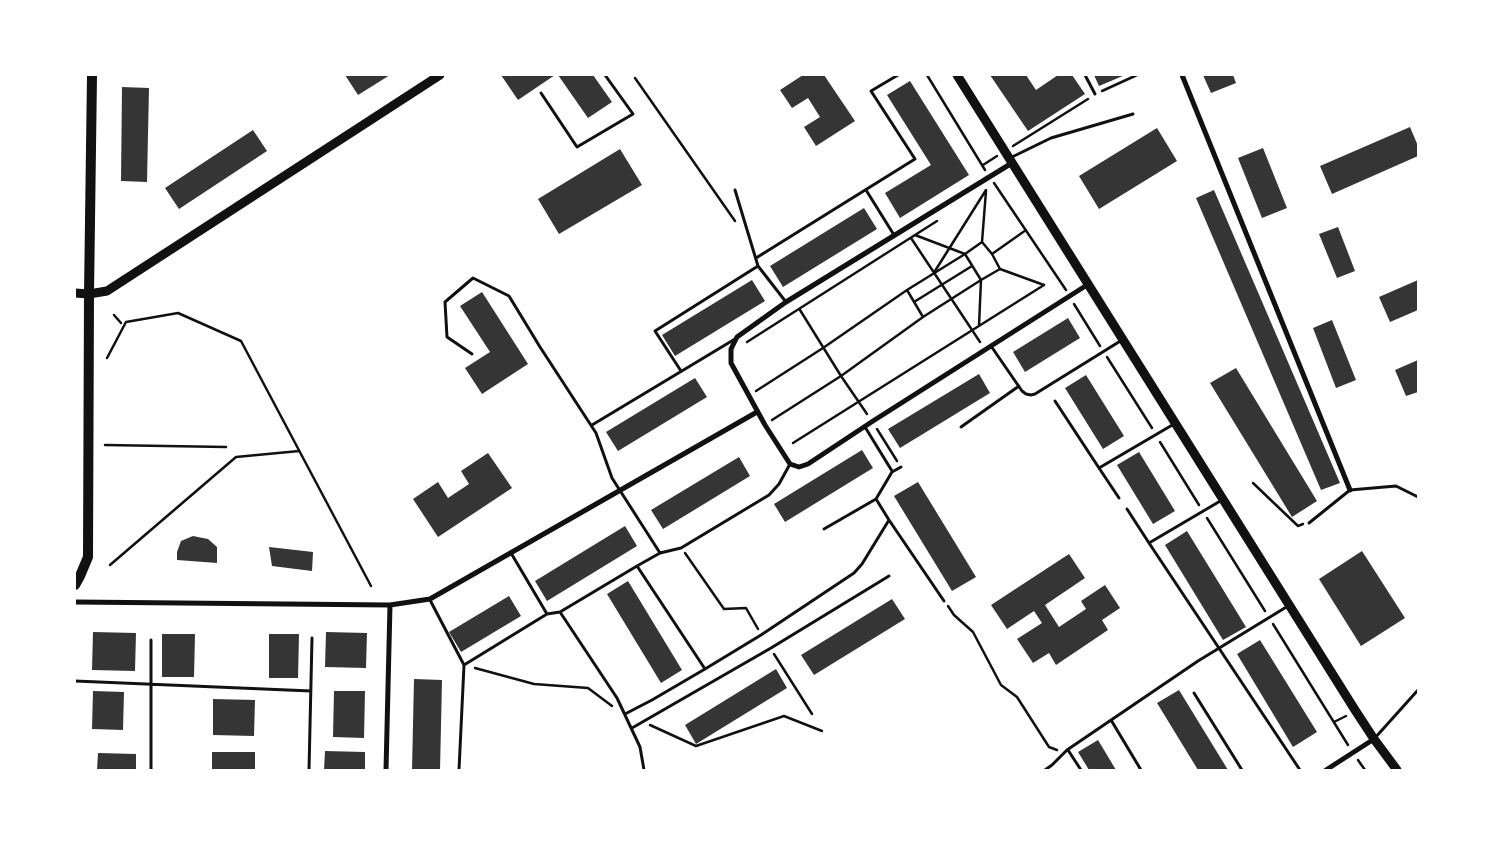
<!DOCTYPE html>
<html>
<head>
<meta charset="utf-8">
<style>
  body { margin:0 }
  #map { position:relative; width:1493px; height:845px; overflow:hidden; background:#fff; font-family:Overpass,sans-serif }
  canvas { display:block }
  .frame { position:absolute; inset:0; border:76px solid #fff; pointer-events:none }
</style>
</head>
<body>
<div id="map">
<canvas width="1493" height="845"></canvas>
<div class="frame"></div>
</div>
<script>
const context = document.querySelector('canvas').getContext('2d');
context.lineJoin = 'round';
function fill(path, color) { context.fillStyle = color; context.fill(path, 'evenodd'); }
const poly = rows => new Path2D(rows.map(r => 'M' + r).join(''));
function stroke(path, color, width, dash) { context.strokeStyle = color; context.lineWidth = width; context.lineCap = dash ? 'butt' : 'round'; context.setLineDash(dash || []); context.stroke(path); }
fill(poly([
  [345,75,390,75,358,95],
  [501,75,555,75,518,100],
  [558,75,593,75,612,102,588,118],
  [803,75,824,75,855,121,816,146,804,127,820,117,808,98,792,108,780,90],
  [990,75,1026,75,1036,90,1058,75,1072,75,1085,94,1028,131],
  [1094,75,1125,75,1099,86],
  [1203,75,1233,75,1236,83,1211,93],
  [910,81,969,175,900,218,885,193,931,165,887,95],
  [122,87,149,88,147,182,121,181],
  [1410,127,1418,146,1418,156,1332,194,1320,166],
  [1157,128,1177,161,1099,209,1079,176],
  [253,130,267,151,179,209,165,188],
  [1263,148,1287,208,1262,218,1238,158],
  [620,149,642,185,559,234,538,199],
  [1214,190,1340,483,1321,490,1196,198],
  [864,208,877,229,783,287,770,266],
  [1338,227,1355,271,1337,278,1319,234],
  [752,280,765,301,675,356,662,335],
  [1418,280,1418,310,1390,322,1379,297],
  [482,292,528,364,482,394,465,368,490,352,460,306],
  [1068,318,1080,338,1025,372,1013,352],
  [1332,320,1356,380,1336,388,1313,328],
  [1418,360,1418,392,1406,396,1395,370],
  [1236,368,1317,501,1292,517,1210,383],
  [979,374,990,393,900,448,888,429],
  [1086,375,1124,436,1103,449,1065,388],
  [695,378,707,397,618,451,606,432],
  [862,450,873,468,785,522,774,504],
  [1139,452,1175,511,1153,524,1117,465],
  [488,453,512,488,438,537,413,499,438,482,448,498,469,484,461,471],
  [739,457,750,476,663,529,651,510],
  [918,482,976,577,952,591,894,496],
  [625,526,637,546,547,601,535,581],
  [1187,531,1246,627,1223,640,1165,545],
  [193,536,208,539,217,547,217,563,177,560,177,552,181,541],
  [269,547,313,552,312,571,272,566],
  [1362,551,1405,618,1361,646,1319,579],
  [1069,554,1085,578,1045,605,1059,627,1086,609,1081,601,1105,585,1120,608,1102,620,1108,630,1056,665,1049,653,1033,663,1017,639,1042,623,1034,611,1007,629,991,605],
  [628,581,682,670,661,683,607,594],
  [509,596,521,616,461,652,449,632],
  [892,599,905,619,814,675,801,655],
  [93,632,136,633,135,671,92,670],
  [326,632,367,633,366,668,325,667],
  [162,634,195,634,194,677,162,677],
  [269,634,299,634,298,678,269,678],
  [1260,640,1317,732,1293,747,1237,654],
  [776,669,787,688,696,744,685,725],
  [414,679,442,680,440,770,412,770],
  [1179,690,1228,770,1198,770,1157,703],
  [93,691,124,692,123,730,92,729],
  [334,691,365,691,364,738,333,737],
  [213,699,255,700,254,736,213,735],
  [1098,740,1116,770,1089,770,1078,752],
  [325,751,365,752,365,770,324,770],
  [212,752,255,752,255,770,212,770],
  [98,753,136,754,136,770,97,770]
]), '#353535');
stroke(poly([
  [927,75,985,170],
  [635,78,735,221],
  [1102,91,1137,75],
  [1013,146,1088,99],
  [983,165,997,156],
  [994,183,1066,290],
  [911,238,980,342],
  [982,242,986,191],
  [992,254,1026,230],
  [1000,269,1044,285],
  [935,271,986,190],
  [907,290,923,317],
  [914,302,972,266],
  [1074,304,1100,346],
  [800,310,841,376,867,414],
  [114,315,121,323],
  [979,326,981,280],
  [747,342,937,221],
  [1107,357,1152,428],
  [107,358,126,322,178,313,241,341,371,586],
  [756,391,823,348,907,290,965,254,982,242,992,254,1000,269,981,280,965,254,915,235],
  [772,420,841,376,923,317,981,280],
  [877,429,897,461],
  [1160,442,1199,505],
  [793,443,1044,285],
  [105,445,226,447],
  [1253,483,1298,526,1303,524],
  [1207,518,1265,611],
  [685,553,724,609,746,608,758,629],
  [110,565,236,457,299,451],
  [948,606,954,615,973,632,1001,685,1017,697,1049,747,1057,750],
  [1273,624,1348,745],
  [774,654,812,714],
  [475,668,534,684,588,688,612,706],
  [1334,722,1346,716],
  [650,725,696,746,784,716,822,731],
  [1358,760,1365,770]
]), '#111', 2.5);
stroke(poly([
  [1085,75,1095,94],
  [541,93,577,147,633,114,605,75],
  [1010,158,1051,138,1133,114],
  [735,190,758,266],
  [866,190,894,235],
  [756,258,915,159,871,91,898,75],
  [991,346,1022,391,1026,394,1031,395,1035,394,1122,340],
  [472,354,447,337,445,302,473,278,509,296,540,347,596,433,612,478,660,553],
  [681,371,655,331,758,266,786,302],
  [1055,401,1099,468],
  [592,425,735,339],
  [865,427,892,471],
  [961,427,1019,386],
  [790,464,779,484,769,495,681,548,660,553,637,566,705,669,761,635,854,573,862,564,889,520],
  [1119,498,1099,468,1174,424],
  [876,499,889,520,944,601],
  [1222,500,1149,543,1300,770],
  [1127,509,1149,543],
  [1309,523,1350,490,1396,486,1418,497],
  [824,529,876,499,892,472,901,467],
  [511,553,547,614,560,612,617,698,640,747,644,770],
  [430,600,464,665,547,614],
  [560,612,637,566],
  [75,681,311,691],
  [1194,693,1242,770],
  [625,714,652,700,705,669],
  [1111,720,1141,770],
  [632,728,771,648,889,576],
  [1374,739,1418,690],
  [1068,750,1081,770],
  [151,770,151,640],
  [309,770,312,638],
  [459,770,464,665],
  [1045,770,1052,765,1067,750,1198,661,1288,606]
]), '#111', 3);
stroke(poly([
  [1182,75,1350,490],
  [1012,163,786,302,737,337,731,349,731,363,765,425,790,464,799,467,808,464,873,421,1087,285],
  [75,602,390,605,430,599,757,412],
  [386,770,390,605],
  [1326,770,1374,739]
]), '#111', 5);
stroke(poly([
  [957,75,1355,710,1374,739,1397,770],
  [75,293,89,294,107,291,440,75]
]), '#111', 9);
stroke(poly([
  [75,585,80,576,88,557,89,294,92,75]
]), '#111', 10);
</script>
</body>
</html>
